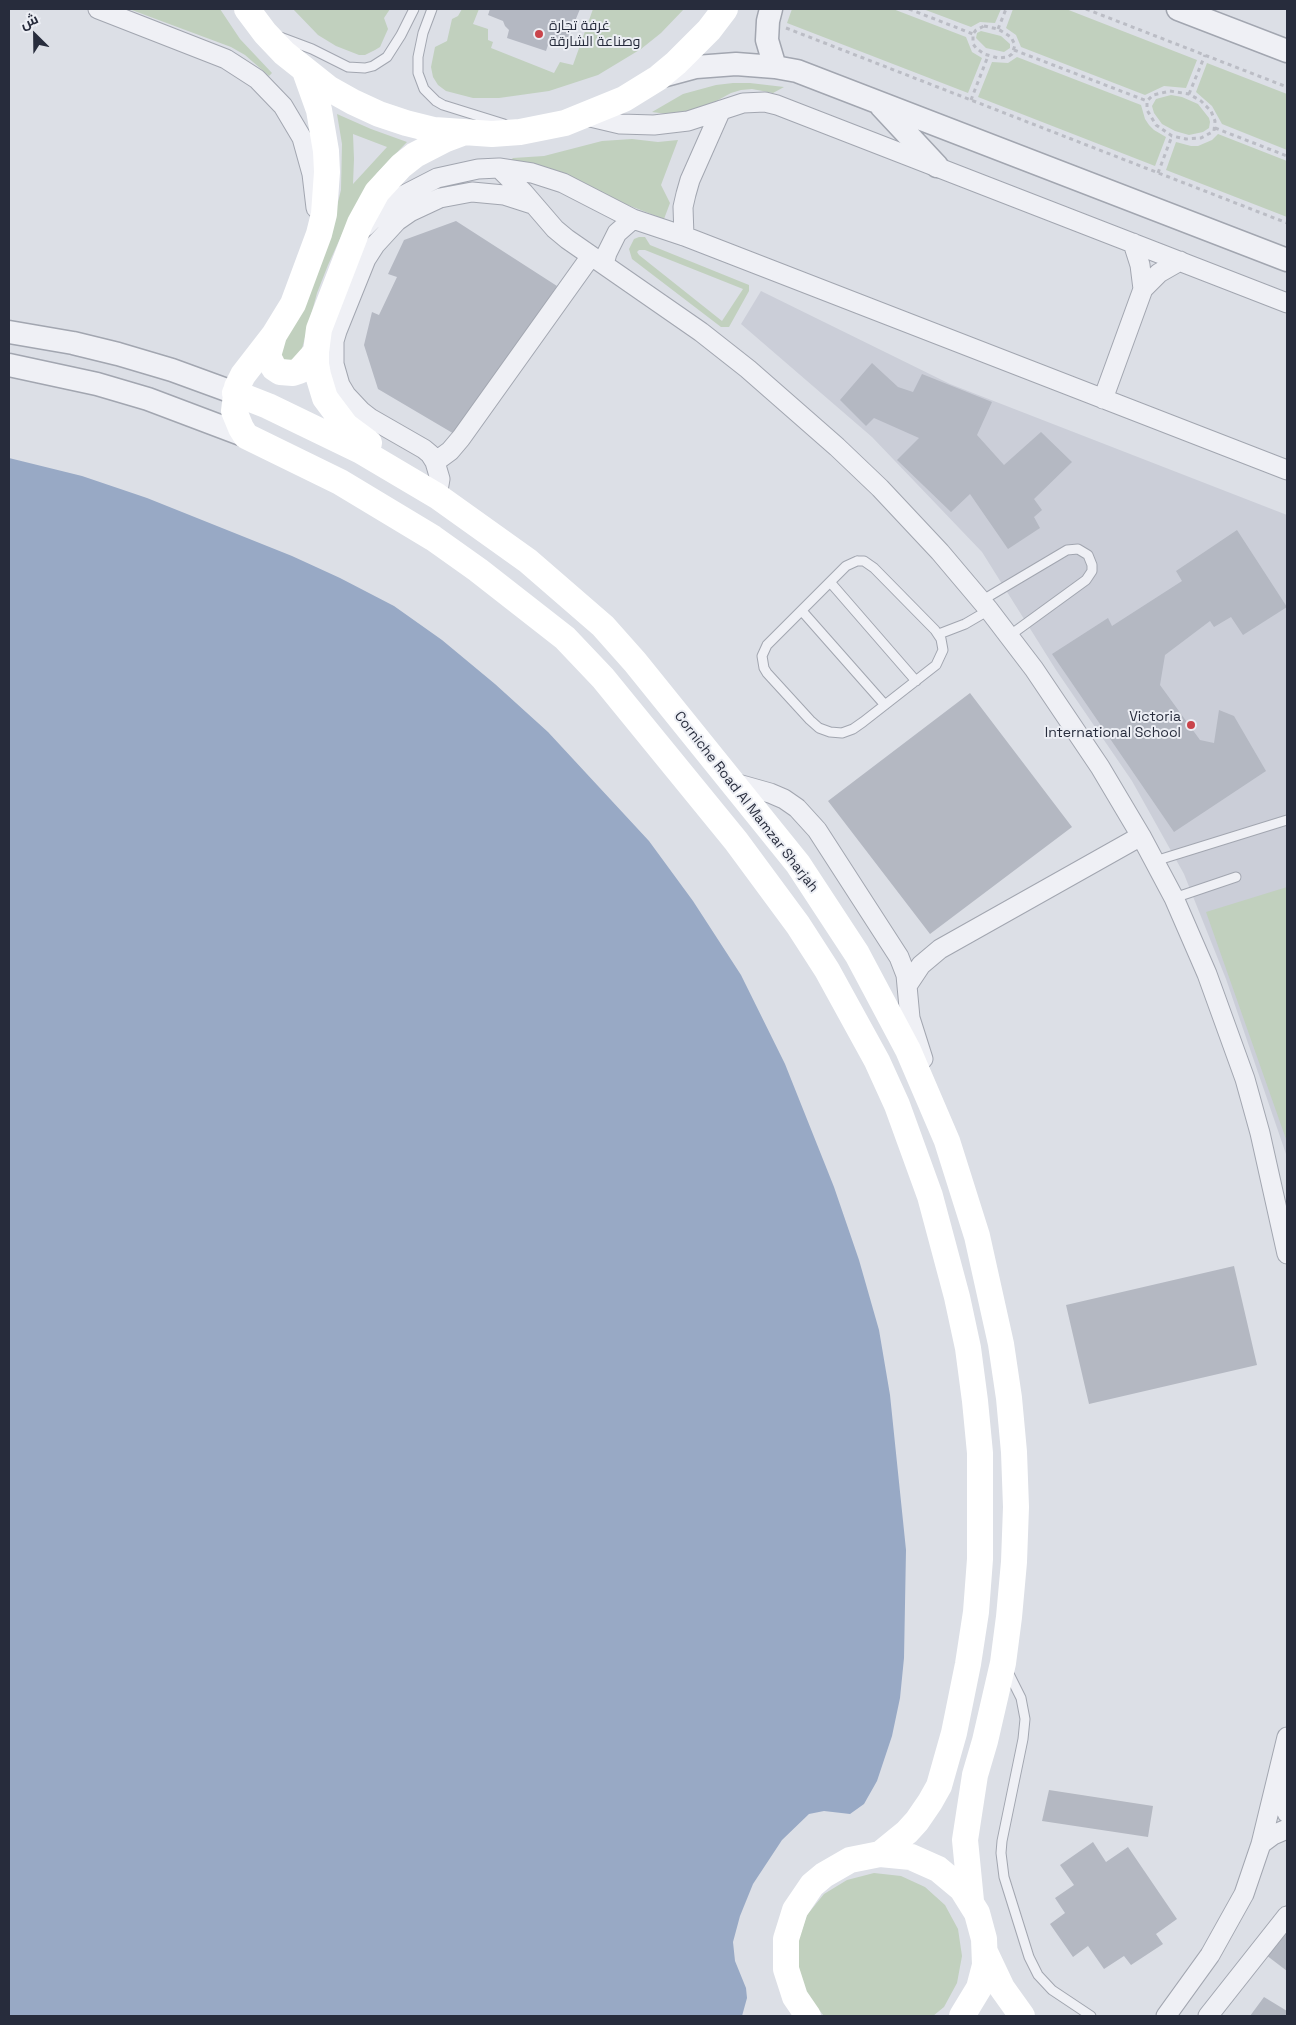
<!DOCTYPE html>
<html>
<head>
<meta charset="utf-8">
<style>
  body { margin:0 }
  #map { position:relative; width:1296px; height:2025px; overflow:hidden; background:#dcdfe6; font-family:"Space Grotesk",Cairo,sans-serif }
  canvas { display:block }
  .frame { position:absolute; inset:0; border:10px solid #272c3c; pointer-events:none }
  .north { position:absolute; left:10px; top:10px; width:50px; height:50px; -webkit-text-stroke:4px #eceef4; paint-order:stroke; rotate:337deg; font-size:14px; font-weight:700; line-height:20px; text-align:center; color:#272c3c }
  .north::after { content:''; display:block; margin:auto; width:18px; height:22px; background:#272c3c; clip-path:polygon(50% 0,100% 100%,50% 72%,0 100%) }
</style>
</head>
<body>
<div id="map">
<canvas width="1296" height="2025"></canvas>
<div class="frame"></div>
<div class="north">ش</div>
</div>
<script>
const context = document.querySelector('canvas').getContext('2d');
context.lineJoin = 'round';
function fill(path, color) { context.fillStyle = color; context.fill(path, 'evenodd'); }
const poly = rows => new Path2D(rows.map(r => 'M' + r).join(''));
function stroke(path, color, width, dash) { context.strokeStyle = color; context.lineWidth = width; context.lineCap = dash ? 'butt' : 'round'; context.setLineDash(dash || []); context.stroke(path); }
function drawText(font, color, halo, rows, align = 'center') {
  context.font = font + ' "Space Grotesk",Cairo,sans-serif'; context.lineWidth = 4; context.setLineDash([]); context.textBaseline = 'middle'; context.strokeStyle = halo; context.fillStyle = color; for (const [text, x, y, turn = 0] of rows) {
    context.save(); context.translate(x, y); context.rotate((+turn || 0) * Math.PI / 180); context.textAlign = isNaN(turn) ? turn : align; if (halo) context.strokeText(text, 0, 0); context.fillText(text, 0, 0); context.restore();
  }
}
fill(poly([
  [761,291,950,384,1287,515,1287,1157,1226,979,1184,874,1132,781,1056,670,982,552,872,437,741,324]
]), '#cbced8');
fill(poly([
  [129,9,220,9,240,39,272,73,269,76,245,55,231,47],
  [293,9,390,9,384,18,388,29,380,47,375,50,365,55,359,55,336,46,318,35],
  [462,9,479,9,473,24,488,29,488,40,493,42,491,48,554,73,560,62,573,65,593,9,684,9,661,33,641,49,598,75,549,91,499,98,473,98,446,91,438,85,433,77,431,67,435,47,447,41,452,19,458,16],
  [792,9,893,9,966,37,972,52,982,58,968,93,787,23],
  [923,9,1001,9,995,23,980,22,971,27],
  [1013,9,1066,9,1197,60,1186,88,1164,86,1145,95,1021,47,1016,35,1006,28],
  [981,31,1001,36,1010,44,1010,48,1004,52,986,48,976,38,977,33],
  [1017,57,1141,105,1145,119,1149,125,1154,130,1166,137,1155,166,978,97,992,62,1008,63],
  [1207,63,1287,94,1287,150,1222,124,1212,106,1196,92],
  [733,83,750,83,784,87,773,93,752,89,741,90,731,93,709,105,681,113,667,114,652,112,683,94,716,85],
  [1171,95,1182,97,1198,104,1209,118,1210,122,1209,128,1203,132,1189,135,1175,131,1162,124,1154,113,1152,106,1156,99],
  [337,114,371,129,407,142,377,173,353,210,328,265,317,293,300,356,294,361,281,359,279,347,330,234,341,190,342,144],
  [353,134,387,147,353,184,354,159],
  [1218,134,1287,161,1287,217,1166,170,1176,142,1191,146,1198,146,1212,140],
  [632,139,658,142,678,140,661,185,670,203,664,219,511,160,513,158,544,156,602,141],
  [639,237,645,237,650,245,749,285,749,291,729,327,721,327,632,259,629,249,634,239],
  [639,250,645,250,743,289,722,321,639,255,637,252],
  [1287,887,1287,1142,1206,912],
  [874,1873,901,1876,925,1887,945,1905,958,1929,962,1956,957,1983,944,2007,933,2016,824,2016,806,1994,798,1968,798,1941,807,1915,824,1894,847,1880]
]), '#c1d0be');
fill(poly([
  [9,458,82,476,147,498,292,556,340,578,394,606,442,640,495,684,548,732,649,841,693,901,741,975,785,1064,834,1187,859,1260,879,1330,890,1395,906,1550,904,1658,900,1698,892,1736,877,1781,864,1804,850,1814,824,1811,809,1814,782,1840,753,1884,740,1916,733,1942,735,1961,746,1988,747,1998,742,2016,9,2016]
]), '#98a9c5');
fill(poly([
  [490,9,580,9,566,43,560,40,555,45,548,45,546,51,507,38,509,30,505,26,503,21,488,15],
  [456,221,557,286,456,435,378,389,364,345,372,312,379,315,397,277,388,274,404,240],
  [872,363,898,387,913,392,922,374,992,402,977,435,1004,465,1041,432,1072,462,1034,499,1042,510,1034,517,1040,528,1008,549,970,494,951,512,897,460,919,438,874,418,866,426,840,400],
  [1237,530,1287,607,1243,635,1231,617,1214,627,1210,621,1165,655,1160,685,1200,740,1214,743,1219,710,1234,716,1266,771,1174,832,1052,654,1108,618,1112,626,1182,581,1176,571],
  [970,693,1072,827,930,934,828,801],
  [1234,1266,1257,1365,1089,1404,1066,1305],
  [1049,1790,1153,1806,1148,1837,1042,1821],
  [1093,1842,1106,1862,1128,1847,1177,1919,1156,1934,1163,1944,1131,1965,1124,1956,1104,1969,1088,1946,1073,1957,1050,1924,1065,1913,1055,1898,1074,1885,1060,1865],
  [1287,1927,1287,1971,1266,1955],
  [1264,1997,1287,2011,1287,2016,1250,2016]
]), '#b4b8c2');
const service = poly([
  [432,9,423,33,418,57,418,73,424,89,436,101,443,105,504,124],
  [280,37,312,49,348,67,365,68,373,66,387,57,401,35,414,9],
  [857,561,864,561,874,568,935,630,941,639,943,650,936,665,863,722,853,729,842,733,830,732,819,728,810,720,767,673,764,668,762,656,767,645,846,566,857,561],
  [830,582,916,681],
  [981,601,1067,550,1078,549,1088,555,1092,565,1092,571,1086,580,1009,636],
  [802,611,885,705],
  [939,634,965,624,989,610],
  [1155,861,1287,820],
  [1174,898,1236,877],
  [1007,1670,1021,1698,1025,1719,1023,1739,1002,1841,1001,1853,1004,1877,1029,1957,1038,1975,1052,1990,1091,2016]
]);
const minor = poly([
  [98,9,226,59,257,79,283,106,302,138,312,174,316,208],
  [586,116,620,124,654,125,688,121,743,103,765,102,777,105,1287,303],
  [499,168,524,193,555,229,567,239,701,332,748,369,837,447,880,488,940,552,989,610,1034,669,1100,767,1141,836,1174,898,1207,974,1245,1079,1260,1133,1287,1254],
  [365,227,383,209,400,197,437,178,478,169,499,168,532,173,563,183,633,219,684,236,1287,470],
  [684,236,683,207,686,194,690,180,721,110],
  [1133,243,1140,265,1143,289],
  [604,264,607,253,617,233,633,219],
  [1103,399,1143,289,1159,273,1180,261],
  [435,462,450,451,461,438,591,256],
  [437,496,440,479,435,462,430,454,424,449,370,418,361,411,346,395,340,385,334,364,334,341,337,331,366,259,375,245,397,221,410,212,440,198,472,192,504,195,532,204],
  [731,782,770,793,784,799,797,808,817,830,899,957,906,975,910,1018,923,1059],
  [907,986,921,965,940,949,1141,836],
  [1284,1779,1283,1799,1287,1813],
  [1261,1844,1273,1835,1287,1829],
  [1166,2016,1210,1955,1244,1894,1261,1844,1287,1737],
  [1208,2016,1287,1916]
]);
const tertiary = poly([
  [771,9,768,21,767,40,775,67],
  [1178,9,1287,51],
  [659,77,696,67,736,64,775,67,797,71,1287,260],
  [881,106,937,166],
  [9,332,73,343,118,354,172,370,235,393],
  [9,365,97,384,148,399,246,436]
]);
stroke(service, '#a2a6b0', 11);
stroke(minor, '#a2a6b0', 21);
stroke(tertiary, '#a2a6b0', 25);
stroke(poly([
  [909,9,973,34],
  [1086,9,1287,87],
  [984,26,998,29,1011,37,1015,45,1012,54,1008,57,998,58,984,54,976,48,973,44,973,34,976,30,984,26],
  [786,28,1287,223],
  [998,29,1006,9],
  [1014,50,1147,101],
  [1170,91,1189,94,1201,101,1211,111,1215,121,1214,131,1201,138,1186,139,1172,136,1156,125,1147,110,1147,101,1153,95,1170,91],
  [1189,94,1205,55],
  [971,100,988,56],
  [1215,128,1287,156],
  [1158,173,1172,136]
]), '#bbbdc5', 3, [4, 4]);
stroke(service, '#eff0f5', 9);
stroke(minor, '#eff0f5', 19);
stroke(tertiary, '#eff0f5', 22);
stroke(poly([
  [247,9,265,33,284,53,328,88,353,102,379,114,406,123,434,130,492,134,520,132,565,123,624,99,658,78,676,63,709,30,725,9],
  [305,71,319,110,326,151,327,172,324,214,319,234,293,304,274,335,243,375,237,387,234,411,241,428,246,436,340,482,433,538,478,570,565,638,603,678,736,841,798,925,827,970,877,1061,897,1105,930,1196,957,1297,968,1348,975,1401,980,1453,980,1559,976,1612,968,1664,954,1733,939,1786,930,1802,917,1821,907,1832,880,1854],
  [274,335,268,356,274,368,280,372,293,373,299,371,316,352],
  [235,393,268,406,361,451,437,496,528,561,603,626,635,662,798,864,857,954,908,1050,947,1141,977,1236,1001,1344,1009,1398,1014,1452,1016,1507,1014,1562,1009,1617,1003,1663,985,1741,975,1775,965,1840,971,1901],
  [369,443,346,426,325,398,318,375,316,364,316,352,319,329,360,223,377,192,401,166,415,155,446,139,462,133],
  [985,1952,1002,1988,1022,2016],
  [808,2016,795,1997,786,1969,786,1939,795,1910,812,1885,824,1875,850,1860,880,1854,911,1857,938,1869,962,1889,977,1913,984,1939,985,1965,979,1988,962,2016]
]), '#fff', 26);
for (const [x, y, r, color] of [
  [539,34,5,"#c9444b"],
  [1191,725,5,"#c9444b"]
]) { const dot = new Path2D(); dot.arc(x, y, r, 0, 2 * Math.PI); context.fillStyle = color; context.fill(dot); stroke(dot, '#eceef4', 2); }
drawText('14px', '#272c3c', '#eceef4', [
  ["غرفة تجارة",549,26],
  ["وصناعة الشارقة",549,42],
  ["Victoria",1181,717,"right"],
  ["International School",1181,733,"right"]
], 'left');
drawText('14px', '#272c3c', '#eceef4', [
  ["Corniche Road Al Mamzar Sharjah",746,802,52]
]);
</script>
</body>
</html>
